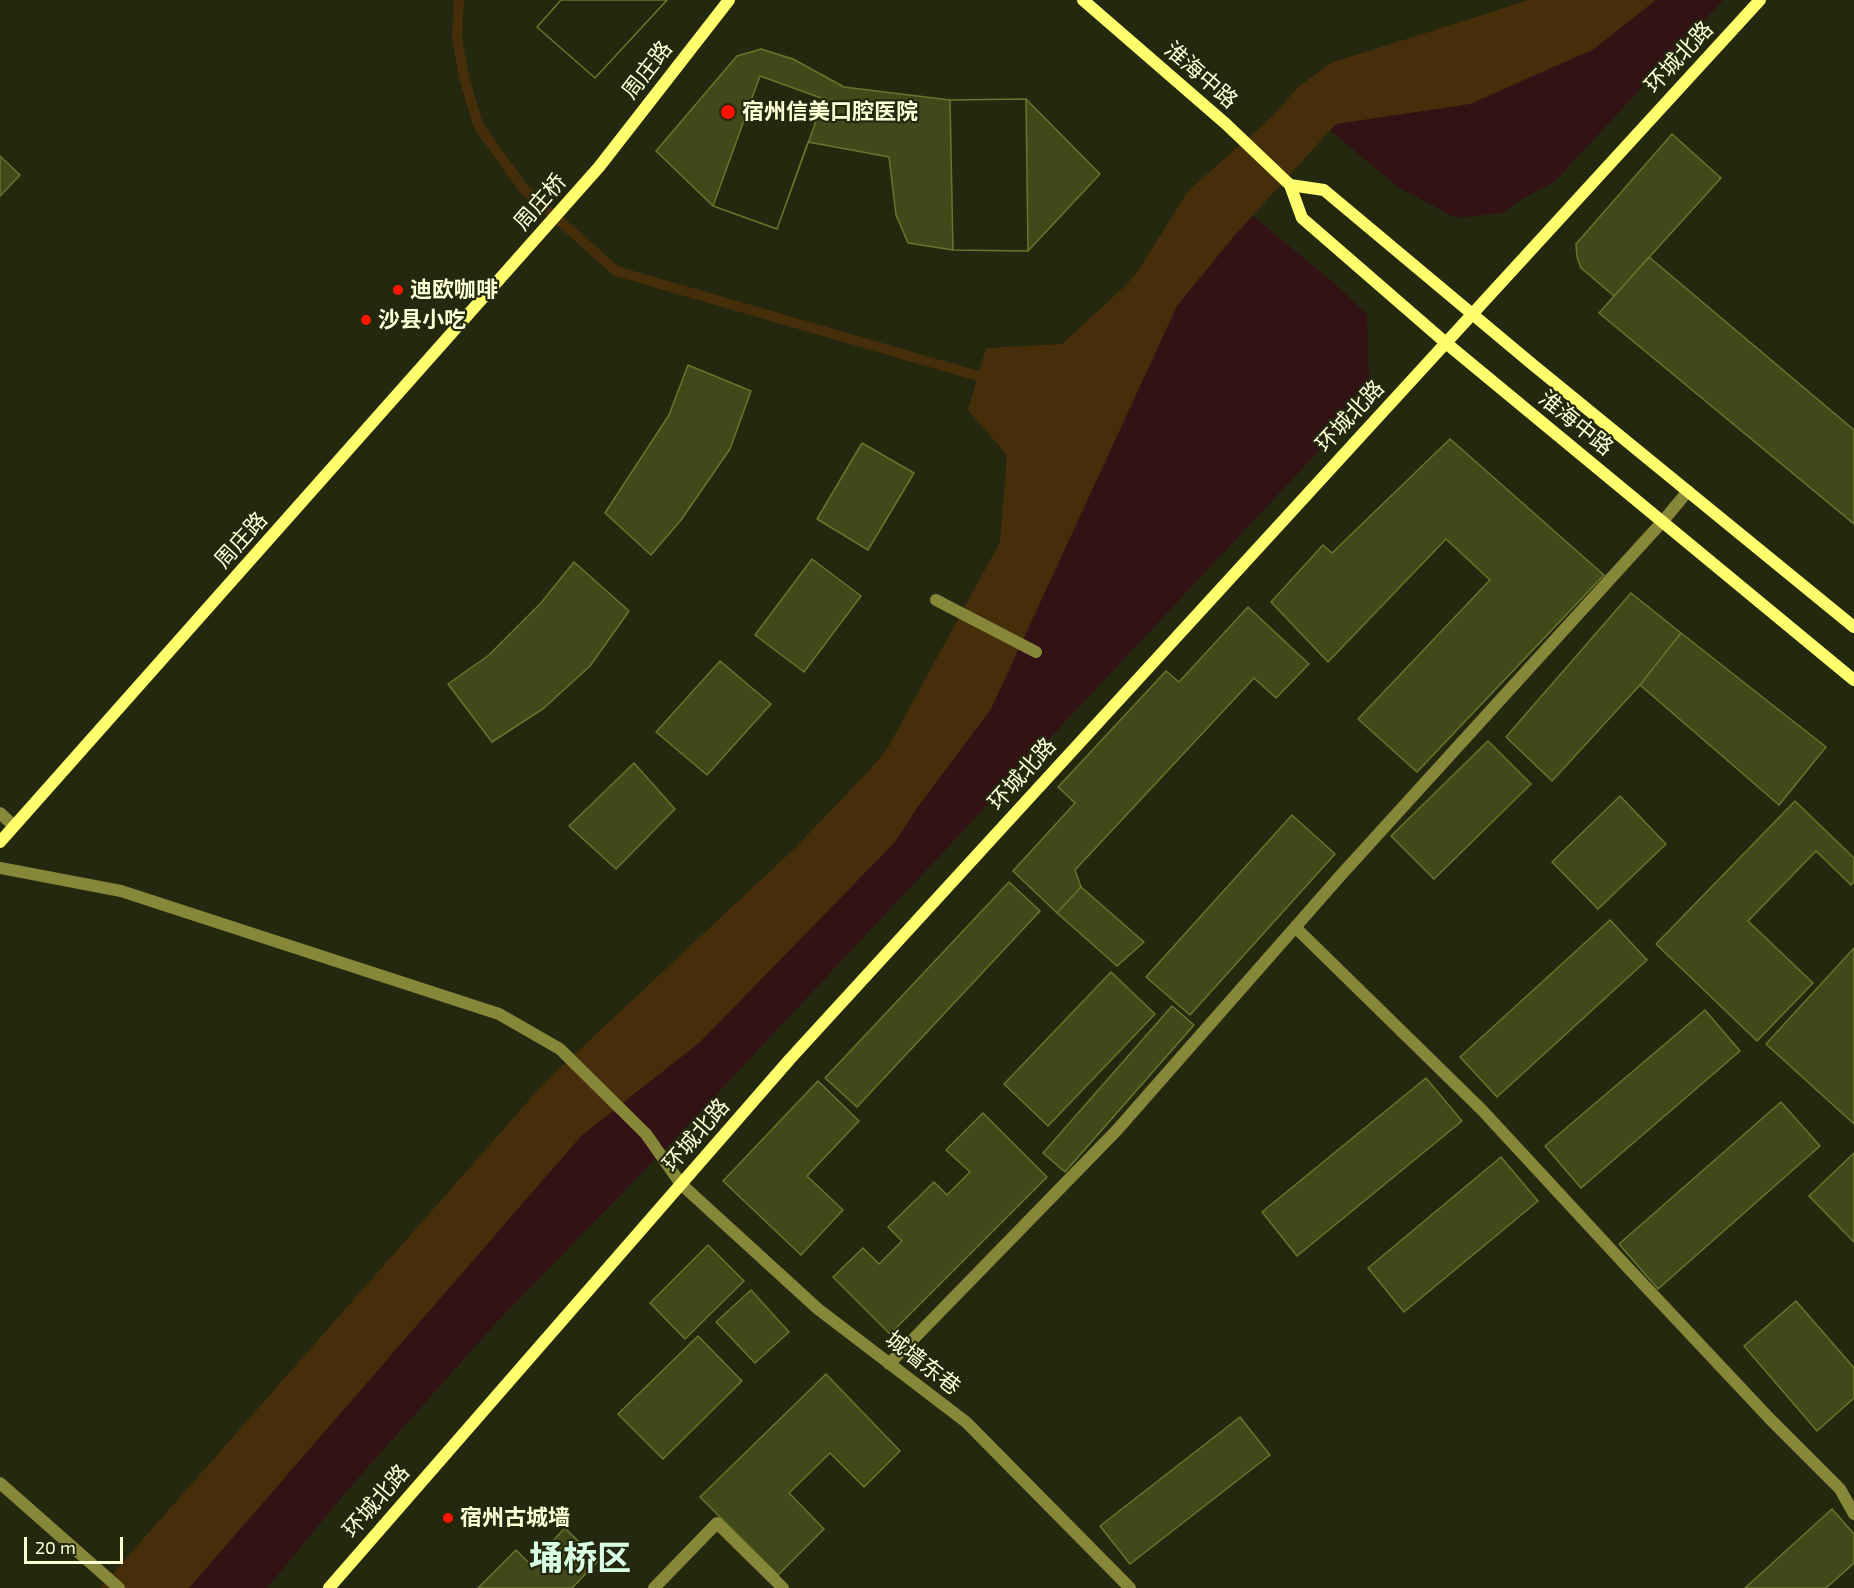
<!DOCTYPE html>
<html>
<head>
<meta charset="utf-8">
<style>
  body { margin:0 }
  #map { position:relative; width:1854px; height:1588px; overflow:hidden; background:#24280f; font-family:"Exo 2",sans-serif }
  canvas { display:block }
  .scale { position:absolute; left:24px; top:1537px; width:99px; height:27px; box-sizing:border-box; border:3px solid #fcffd6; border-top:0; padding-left:8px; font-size:18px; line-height:21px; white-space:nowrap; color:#fcffd6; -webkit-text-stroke:4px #24280f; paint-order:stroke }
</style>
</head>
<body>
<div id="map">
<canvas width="1854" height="1588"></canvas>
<div class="scale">20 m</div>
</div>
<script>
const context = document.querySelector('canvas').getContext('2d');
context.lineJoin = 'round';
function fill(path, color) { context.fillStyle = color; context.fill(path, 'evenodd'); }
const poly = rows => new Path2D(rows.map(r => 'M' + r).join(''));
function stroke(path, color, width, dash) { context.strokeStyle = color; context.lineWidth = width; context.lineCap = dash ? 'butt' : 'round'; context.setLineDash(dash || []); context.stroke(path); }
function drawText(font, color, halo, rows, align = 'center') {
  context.font = font + ' "Exo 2","Noto Sans SC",sans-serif'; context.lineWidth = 4.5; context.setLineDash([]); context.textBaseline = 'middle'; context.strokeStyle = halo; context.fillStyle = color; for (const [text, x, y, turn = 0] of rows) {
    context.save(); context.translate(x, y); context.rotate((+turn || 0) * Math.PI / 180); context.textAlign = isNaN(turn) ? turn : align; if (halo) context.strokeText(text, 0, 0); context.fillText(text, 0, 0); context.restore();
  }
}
fill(poly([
  [1653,0,1723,0,1554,182,1522,199,1502,213,1456,218,1398,187,1318,120],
  [1242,207,1335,284,1367,315,1369,384,1328,441,670,1144,494,1325,345,1493,267,1588,189,1588,581,1136,700,1042,895,842,1197,258]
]), '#321215');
fill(poly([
  [1529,0,1656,0,1594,49,1470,104,1336,124,1234,236,1177,306,991,709,917,808,895,842,700,1042,581,1136,189,1588,100,1588,545,1082,796,847,875,764,887,749,1000,542,1007,455,968,410,986,348,1062,344,1126,285,1138,271,1188,191,1274,115,1298,87,1331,63]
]), '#462e0a');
stroke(poly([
  [459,0,457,37,464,77,478,125,523,188,616,271,978,376]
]), '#462e0a', 10);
const building = poly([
  [561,0,667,0,595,78,537,27,561,0],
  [561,0,667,0,595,78,537,27,561,0],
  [761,49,793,59,844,87,950,100,1026,99,1100,174,1028,251,953,250,908,243,896,215,889,157,808,142,777,229,713,206,656,151,737,56,761,49],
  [760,76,824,99,777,229,713,206,760,76],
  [1026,99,1028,251,953,250,950,100,1026,99],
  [1672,134,1721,178,1614,296,1581,268,1577,257,1576,244,1672,134],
  [0,156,20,175,0,196,0,156],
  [1649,257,1854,430,1854,524,1599,313,1649,257],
  [688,365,751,391,730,449,681,520,651,555,605,513,669,415,688,365],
  [1450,439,1604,575,1417,772,1358,719,1490,580,1446,539,1328,662,1271,602,1323,545,1332,553,1450,439],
  [862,443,914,473,868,550,817,519,862,443],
  [812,559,861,596,804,672,755,635,812,559],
  [574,562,629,611,590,666,544,708,492,742,448,684,489,655,540,604,574,562],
  [1631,593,1681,633,1640,685,1552,781,1506,737,1631,593],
  [1248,607,1309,664,1276,698,1254,678,1075,870,1081,887,1057,913,1013,871,1075,803,1058,787,1166,671,1179,682,1248,607],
  [1681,633,1826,747,1779,805,1640,685,1681,633],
  [720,661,771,704,707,775,656,732,720,661],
  [1488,741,1531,784,1434,879,1391,836,1488,741],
  [634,763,675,809,616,869,569,826,634,763],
  [1620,796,1666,844,1598,909,1552,862,1620,796],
  [1795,801,1854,858,1854,882,1851,885,1816,851,1748,921,1813,983,1757,1041,1656,944,1795,801],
  [1292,815,1335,854,1190,1015,1146,977,1292,815],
  [1009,882,1040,911,857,1107,825,1078,1009,882],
  [1081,887,1144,942,1117,966,1057,913,1081,887],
  [1610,920,1647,960,1497,1097,1460,1057,1610,920],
  [1854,948,1854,1124,1766,1044,1854,948],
  [1111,972,1155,1014,1048,1126,1004,1084,1111,972],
  [1172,1006,1194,1025,1065,1172,1043,1153,1172,1006],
  [1705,1010,1740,1051,1581,1188,1545,1146,1705,1010],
  [1426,1078,1462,1121,1297,1256,1262,1212,1426,1078],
  [818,1081,859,1121,807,1176,843,1210,801,1255,723,1181,818,1081],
  [1781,1102,1820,1146,1658,1289,1619,1244,1781,1102],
  [983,1113,1047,1177,890,1334,833,1277,863,1248,879,1264,902,1241,888,1227,934,1182,947,1195,970,1172,946,1150,983,1113],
  [1854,1153,1854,1242,1809,1196,1854,1153],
  [1501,1157,1538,1201,1404,1312,1368,1268,1501,1157],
  [708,1245,744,1281,685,1339,650,1303,708,1245],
  [751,1290,789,1332,755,1363,716,1322,751,1290],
  [1796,1301,1854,1368,1854,1398,1817,1431,1744,1346,1796,1301],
  [698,1336,742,1381,663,1459,618,1414,698,1336],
  [826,1374,900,1451,864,1487,830,1453,789,1493,824,1529,778,1575,700,1497,826,1374],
  [1240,1417,1270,1455,1130,1564,1100,1526,1240,1417],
  [1832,1509,1854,1534,1854,1563,1826,1588,1745,1588,1832,1509],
  [565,1528,598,1561,572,1588,478,1588,516,1550,530,1564,565,1528]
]);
fill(building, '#41491b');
stroke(building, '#69752d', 1.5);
stroke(poly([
  [654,1588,717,1523,783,1588]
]), '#87873a', 12);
stroke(poly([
  [936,600,1036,652],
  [0,813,14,826],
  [0,868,121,891,499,1014,560,1049,646,1134,681,1184,818,1309,966,1422,1130,1588],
  [1295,927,1482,1110,1630,1270,1770,1419,1840,1489,1854,1514],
  [889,1364,1117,1130,1341,875,1663,521,1688,491],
  [0,1483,119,1588]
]), '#87873a', 12);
stroke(poly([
  [1083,0,1226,124,1290,185,1302,218,1446,343,1854,680],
  [1290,185,1324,190,1532,364,1854,627],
  [0,842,599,167,729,0],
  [329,1588,790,1059,1760,0]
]), '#fffe6d', 12);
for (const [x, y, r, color] of [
  [728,112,8,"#ff1302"],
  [398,290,6,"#ff1302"],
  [366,320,6,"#ff1302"],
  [448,1518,6,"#ff1302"]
]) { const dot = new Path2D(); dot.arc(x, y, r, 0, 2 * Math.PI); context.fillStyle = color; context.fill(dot); stroke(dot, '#24280f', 2); }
drawText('22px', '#fcffd6', '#24280f', [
  ["环城北路",1679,57,-47],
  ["周庄路",647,70,-52],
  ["淮海中路",1201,75,41],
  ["周庄桥",540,202,-49],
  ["环城北路",1350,416,-47],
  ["淮海中路",1576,423,39],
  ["周庄路",241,540,-48],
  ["环城北路",1022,774,-48],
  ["环城北路",696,1135,-49],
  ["城墙东巷",923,1363,38],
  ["环城北路",376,1501,-49]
]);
drawText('bold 22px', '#fcffd6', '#24280f', [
  ["宿州信美口腔医院",742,112],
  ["迪欧咖啡",410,290],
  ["沙县小吃",378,320],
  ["宿州古城墙",460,1518]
], 'left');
drawText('bold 34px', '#d8ffe5', '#24280f', [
  ["埇桥区",580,1559]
]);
</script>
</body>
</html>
